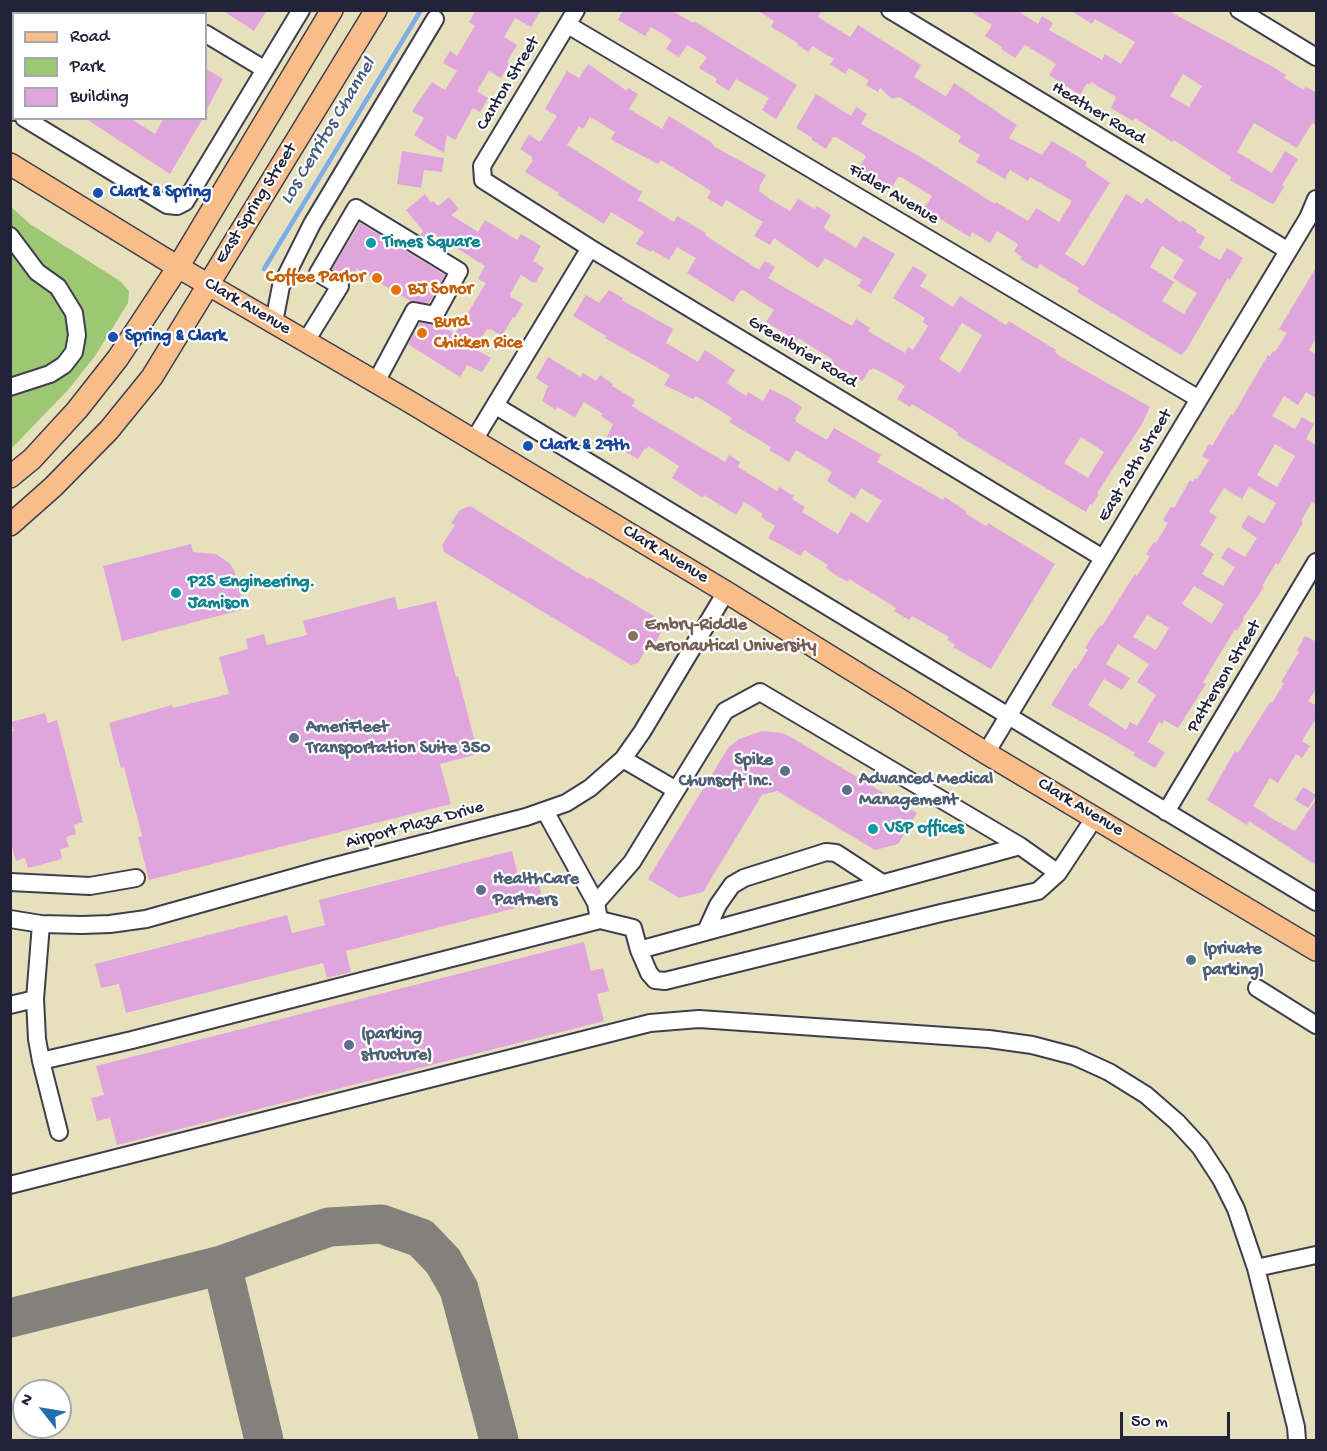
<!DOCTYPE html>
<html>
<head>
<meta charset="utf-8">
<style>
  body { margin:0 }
  #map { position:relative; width:1327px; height:1451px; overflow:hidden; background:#e6e0bd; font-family:"Gochi Hand",sans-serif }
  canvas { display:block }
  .frame { position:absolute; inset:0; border:12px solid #22223b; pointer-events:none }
  .legend { position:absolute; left:12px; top:12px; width:195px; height:108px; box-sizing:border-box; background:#fff; border:2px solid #a7a7b1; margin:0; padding:8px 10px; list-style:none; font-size:18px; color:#22223b }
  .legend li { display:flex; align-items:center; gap:12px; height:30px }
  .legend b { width:30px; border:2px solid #a7a7b1 }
  .north { position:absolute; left:12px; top:1379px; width:60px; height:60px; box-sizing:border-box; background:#fff; border:2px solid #a7a7b1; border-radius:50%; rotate:301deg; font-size:16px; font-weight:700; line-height:24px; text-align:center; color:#22223b }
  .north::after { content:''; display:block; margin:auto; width:21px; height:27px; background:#1f6fb2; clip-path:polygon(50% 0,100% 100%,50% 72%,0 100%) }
  .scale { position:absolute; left:1120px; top:1412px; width:110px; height:27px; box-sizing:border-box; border:3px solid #22223b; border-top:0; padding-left:8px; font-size:18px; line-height:21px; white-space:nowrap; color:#22223b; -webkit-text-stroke:4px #fff; paint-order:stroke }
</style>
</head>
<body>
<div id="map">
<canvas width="1327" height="1451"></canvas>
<div class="frame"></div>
<ul class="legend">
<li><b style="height:8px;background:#f8bd89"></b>Road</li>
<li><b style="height:16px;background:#9ec774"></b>Park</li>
<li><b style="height:16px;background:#e1a5dd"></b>Building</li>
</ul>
<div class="north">N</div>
<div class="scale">50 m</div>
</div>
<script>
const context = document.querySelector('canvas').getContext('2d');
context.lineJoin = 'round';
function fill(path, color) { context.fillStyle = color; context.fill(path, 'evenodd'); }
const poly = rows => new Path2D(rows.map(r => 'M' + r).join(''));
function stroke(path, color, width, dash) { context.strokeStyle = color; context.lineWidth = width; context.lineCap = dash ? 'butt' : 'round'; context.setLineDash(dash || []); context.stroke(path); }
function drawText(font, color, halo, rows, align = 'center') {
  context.font = font + ' "Gochi Hand",sans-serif'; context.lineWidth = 4.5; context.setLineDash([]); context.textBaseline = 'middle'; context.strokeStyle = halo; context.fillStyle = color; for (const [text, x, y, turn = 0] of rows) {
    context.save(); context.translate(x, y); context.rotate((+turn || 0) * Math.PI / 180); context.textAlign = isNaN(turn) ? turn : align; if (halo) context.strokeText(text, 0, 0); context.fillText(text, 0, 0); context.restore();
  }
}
fill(poly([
  [11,207,30,224,120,281,129,291,128,303,95,356,68,390,11,449]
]), '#9ec774');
stroke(poly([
  [264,269,421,10]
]), '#7dade8', 4.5);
stroke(poly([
  [222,1265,264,1440],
  [10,1318,222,1265,329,1227,381,1224,421,1238,443,1261,459,1289,499,1440]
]), '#84817c', 39);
fill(poly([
  [222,10,267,10,254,31],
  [476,10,541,10,531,27,515,18,504,37,517,45,507,62,509,64,501,78,489,71,477,91,488,98,480,112,473,108,455,140,447,135,444,153,414,135,424,118,412,111,432,82,445,90,457,71,443,63,450,51,457,56,475,26,469,22],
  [623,10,671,10,693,23,694,21,797,85,776,119,762,110,769,98,736,79,729,91,715,82,717,79,699,68,707,57,687,45,679,57,666,49,672,40,651,27,645,36,618,20],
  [757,10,821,10,818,17,850,37,858,25,921,65,914,77,945,96,947,95,954,83,1017,125,1009,138,1042,155,1052,141,1087,162,1085,166,1110,183,1065,254,1084,266,1126,194,1142,204,1146,198,1181,223,1182,220,1197,230,1196,232,1205,237,1199,248,1220,260,1227,248,1243,258,1230,280,1228,278,1187,349,1181,355,1077,292,1079,288,1040,264,1037,269,1020,259,1022,257,1014,251,1018,244,997,231,990,243,972,232,970,237,955,228,924,208,932,196,901,177,898,177,891,189,876,180,859,168,866,156,836,137,833,137,826,149,812,140,811,137,796,128,816,94,851,116,856,107,867,114,861,124,919,156,995,204,996,202,1028,221,1036,208,1059,222,1072,201,1030,177,1028,181,1010,170,1005,179,976,162,980,155,958,142,961,136,899,97,892,99,880,88,878,92,866,85,869,80,849,68,845,74,830,64,834,59,812,46,809,52,797,45,798,43,771,27,774,21],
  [1162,246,1184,260,1173,278,1197,293,1184,314,1162,301,1174,282,1150,267],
  [968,10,1016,10,1038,24,1042,16,1053,23,1049,30,1102,60,1105,54,1121,64,1135,42,1095,19,1092,24,1070,10,1167,10,1275,68,1286,75,1284,78,1304,90,1306,87,1317,93,1317,126,1312,123,1297,148,1254,123,1237,152,1272,173,1285,151,1298,159,1282,185,1284,187,1274,203,1272,204,1230,180,1231,177,1174,140,1172,142,1135,118,1133,121,1111,108,1116,97,1091,82,1090,85,1087,83,1080,95,1049,75,1056,64,1025,45,1015,58,1001,49,1002,47,985,36,992,25],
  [1183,74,1202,86,1189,107,1170,96],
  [588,64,627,91,628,88,638,94,629,109,631,110,662,129,669,116,711,142,715,147,766,175,759,187,760,188,759,191,771,200,790,211,798,199,815,209,817,206,831,215,824,227,825,229,856,248,863,236,895,254,871,294,858,286,862,280,825,258,818,268,774,238,770,245,754,236,763,222,726,200,722,207,707,198,711,191,661,160,658,164,615,142,611,139,615,132,590,117,583,129,579,126,567,145,642,192,638,200,674,222,677,216,706,233,705,235,759,270,765,261,775,267,768,278,852,326,856,319,870,328,868,331,905,353,908,347,913,350,928,326,923,322,925,318,893,298,913,266,927,275,920,286,953,307,960,296,1006,325,1009,321,1056,350,1055,352,1061,357,1150,407,1142,424,1097,493,1099,494,1092,505,1090,504,1086,512,957,435,958,433,953,429,912,404,910,407,897,399,905,386,885,374,873,368,872,370,870,369,862,381,830,363,832,359,798,338,797,341,766,322,774,310,743,290,740,291,733,302,687,273,696,258,677,247,669,260,652,250,651,252,636,244,644,232,611,212,604,224,558,195,559,193,525,172,533,160,531,159,532,157,520,149,529,135,540,142,557,116,545,109,567,71,579,78],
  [962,323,982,335,960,373,939,359],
  [1081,437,1104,452,1088,478,1064,463],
  [206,69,223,79,206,111],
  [85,118,130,118,155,134,164,118,203,118,170,174],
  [402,151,444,158,442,172,424,170,421,188,397,184],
  [425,194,431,203,433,201,438,206,449,197,459,209,451,215,478,232,485,220,517,240,521,234,541,246,533,261,544,268,536,282,534,283,521,275,510,294,511,297,523,304,515,318,513,317,502,336,490,329,489,330,487,329,475,349,491,358,482,372,467,365,460,377,408,344,420,323,433,325,440,324,455,334,486,283,478,279,485,266,436,235,430,241,420,235,423,231,406,210],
  [360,223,445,275,429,303,410,301,357,269,349,281,332,269],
  [1317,266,1317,337,1309,350,1317,355,1317,399,1306,392,1298,405,1284,396,1272,416,1295,429,1302,417,1314,424,1306,439,1317,446,1317,505,1312,502,1301,521,1303,523,1278,565,1276,563,1262,586,1264,587,1243,618,1244,619,1237,631,1235,629,1203,682,1206,684,1178,728,1164,720,1162,724,1159,722,1148,742,1165,752,1155,768,1133,755,1135,753,1107,736,1051,705,1074,668,1076,669,1088,650,1085,648,1095,632,1101,625,1102,626,1135,574,1137,576,1150,556,1146,554,1154,542,1156,543,1168,523,1163,520,1171,507,1174,508,1190,480,1193,482,1195,478,1197,479,1209,460,1202,456,1209,444,1212,446,1231,414,1233,415,1268,355,1270,356,1273,351,1275,352,1287,333,1279,329],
  [1275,444,1295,456,1277,487,1257,475],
  [1249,487,1276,503,1264,524,1248,515,1241,527,1257,538,1245,557,1228,547,1221,558,1235,567,1223,586,1202,574,1214,554,1200,545,1217,517,1209,512,1224,488,1242,499],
  [1194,586,1224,604,1212,624,1182,604],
  [1147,615,1169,628,1156,650,1133,637],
  [1118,644,1149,664,1137,682,1156,695,1137,726,1130,722,1126,730,1088,705,1104,679,1122,690,1130,678,1106,664],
  [609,290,623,298,622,300,673,329,666,343,698,362,705,350,735,370,727,383,746,396,748,392,763,401,770,389,788,398,802,407,795,419,796,422,827,440,834,428,881,455,877,462,943,500,945,497,967,512,966,514,986,526,988,523,1055,564,991,669,953,647,955,645,947,640,949,637,912,616,909,620,894,611,896,608,849,579,848,582,834,574,826,568,828,565,804,550,801,556,768,538,775,526,761,517,763,514,744,502,736,515,704,495,703,498,672,478,679,466,648,446,647,449,645,448,638,459,624,451,606,439,613,424,601,416,603,414,584,402,575,417,557,407,556,410,542,401,548,386,536,378,548,357,581,377,583,373,596,381,600,375,613,384,612,386,635,400,632,406,641,412,725,462,729,455,740,462,738,467,777,491,779,487,794,496,792,499,805,507,802,512,838,534,851,512,868,523,882,501,861,488,855,499,827,481,832,472,796,450,789,462,769,450,771,447,729,422,732,418,696,396,693,399,664,385,670,375,605,338,606,336,573,316,586,295,599,303],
  [470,506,588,579,589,577,657,618,661,624,662,631,654,645,650,643,638,663,631,665,444,552,442,545,455,525,451,523,460,510],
  [191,544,193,552,216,554,229,563,234,570,245,609,122,641,103,566],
  [395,597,398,610,436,601,456,677,458,676,478,754,440,764,451,804,149,880,138,837,142,836,124,767,121,768,109,723,172,705,173,708,229,694,219,657,248,649,246,639,264,634,267,645,307,635,303,621],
  [1305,636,1317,642,1317,688,1308,701,1317,706,1317,717,1302,741,1310,746,1302,758,1296,754,1278,783,1270,778,1253,806,1268,815,1267,816,1295,831,1317,798,1317,866,1249,821,1247,825,1207,800,1235,751,1238,753,1270,702,1272,703,1284,683,1281,682,1299,652,1297,650],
  [45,713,48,723,57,720,83,822,74,825,76,834,66,837,69,847,60,849,62,859,28,868,25,858,16,861,10,840,10,732,14,731,11,722],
  [762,731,782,733,789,736,917,813,898,844,875,850,777,791,762,795,703,892,679,898,648,879,728,748,739,739],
  [1303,787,1316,795,1308,808,1295,800],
  [512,851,519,880,537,876,543,901,346,951,351,972,327,978,323,963,126,1013,119,984,101,988,95,964,287,915,292,933,325,925,319,900],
  [584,942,591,971,603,968,609,991,597,994,604,1021,117,1145,110,1118,97,1121,91,1098,104,1095,96,1066]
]), '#e1a5dd');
const minor = poly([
  [167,10,172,14],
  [576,10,482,166,483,180,590,248,1103,558],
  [890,10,1287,250],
  [1239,10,1316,57],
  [568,25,1199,399],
  [206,34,264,69],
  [10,110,14,112],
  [24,118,167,205,177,206,185,202,301,10],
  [10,236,37,272,58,287,74,313,77,335,74,352,64,365,50,374,10,387],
  [274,322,281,286,312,224,435,19],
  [306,341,340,286,318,273,356,208,459,271,435,315,414,311,376,382],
  [496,406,1316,902],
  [474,440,590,248],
  [986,753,1308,218,1316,199],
  [623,759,676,790],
  [545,811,596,903,598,914],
  [1166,812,1316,562],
  [10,882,90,886,136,878],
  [596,903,632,862,725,711,760,692,1020,846],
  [10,919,41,924,82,925,110,924,146,919,324,869,526,817,566,803,590,788,623,759,642,732,726,592],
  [41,924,35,999,37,1039,41,1061,59,1132],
  [706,931,718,905,732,885,744,878,826,852,836,853,882,883],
  [639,950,649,973,655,980,665,981,941,913,1038,891,1058,873],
  [1257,988,1316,1025],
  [10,1005,35,999],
  [41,1061,132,1040,600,920,633,928,639,950,1020,846,1058,873,1095,817],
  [10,1185,650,1023,699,1019,989,1039,1032,1045,1074,1056,1109,1072,1146,1095,1177,1122,1200,1147,1221,1179,1236,1209,1256,1268,1296,1427,1297,1440],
  [1256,1268,1316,1255]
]);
const major = poly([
  [10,164,178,267,410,402,726,592,986,753,1316,950],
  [10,477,32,459,77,410,118,358,178,267,332,10],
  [10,525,53,487,109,430,152,377,376,10]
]);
stroke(minor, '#3f3e4e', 20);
stroke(major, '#3f3e4e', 24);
stroke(minor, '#fff', 16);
stroke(major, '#f8bd89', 21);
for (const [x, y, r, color] of [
  [98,193,6,"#1a4fb4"],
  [371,243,6,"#0f9aa8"],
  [377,278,6,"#e8710a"],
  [396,290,6,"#e8710a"],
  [422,333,6,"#e8710a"],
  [113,337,6,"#1a4fb4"],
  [528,446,6,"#1a4fb4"],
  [176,593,6,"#0f9aa8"],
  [633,636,6,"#8d6e63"],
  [294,738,6,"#5c6f8a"],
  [785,771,6,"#5c6f8a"],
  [847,790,6,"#5c6f8a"],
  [873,829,6,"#0f9aa8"],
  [481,890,6,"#5c6f8a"],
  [1191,960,6,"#5c6f8a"],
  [349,1045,6,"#5c6f8a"]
]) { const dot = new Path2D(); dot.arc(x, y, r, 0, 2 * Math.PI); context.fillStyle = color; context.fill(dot); stroke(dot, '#fff', 2); }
drawText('18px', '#22223b', '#fff', [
  ["Canton Street",509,84,-59],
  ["Heather Road",1098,114,31],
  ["Fidler Avenue",893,195,31],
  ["East Spring Street",257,204,-58],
  ["Clark Avenue",247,307,30],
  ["Greenbrier Road",802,353,31],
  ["East 28th Street",1136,466,-59],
  ["Clark Avenue",665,555,31],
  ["Patterson Street",1225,677,-59],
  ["Clark Avenue",1080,808,31],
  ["Airport Plaza Drive",415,826,-15]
]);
drawText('bold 18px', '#164399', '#fff', [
  ["Clark & Spring",110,193],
  ["Spring & Clark",125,337],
  ["Clark & 29th",540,446]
], 'left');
drawText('bold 18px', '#0d838f', '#fff', [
  ["Times Square",383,243],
  ["P2S Engineering.",188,583],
  ["Jamison",188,604],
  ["VSP offices",885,829]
], 'left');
drawText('bold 18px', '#c56008', '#fff', [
  ["Coffee Parlor",365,278,"right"],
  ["BJ Sonor",408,290],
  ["Burd",434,323],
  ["Chicken Rice",434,344]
], 'left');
drawText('bold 18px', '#785e54', '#fff', [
  ["Embry-Riddle",645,626],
  ["Aeronautical University",645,647]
], 'left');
drawText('bold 18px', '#4e5e75', '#fff', [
  ["AmeriFleet",306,728],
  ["Transportation Suite 350",306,749],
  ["Spike",773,761,"right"],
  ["Chunsoft Inc.",773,782,"right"],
  ["Advanced Medical",859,780],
  ["Management",859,801],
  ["HealthCare",493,880],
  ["Partners",493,901],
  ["(private",1203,950],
  ["parking)",1203,971],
  ["(parking",361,1035],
  ["structure)",361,1056]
], 'left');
drawText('italic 20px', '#465a80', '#fff', [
  ["Los Cerritos Channel",329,132,-59]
]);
</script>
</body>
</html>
